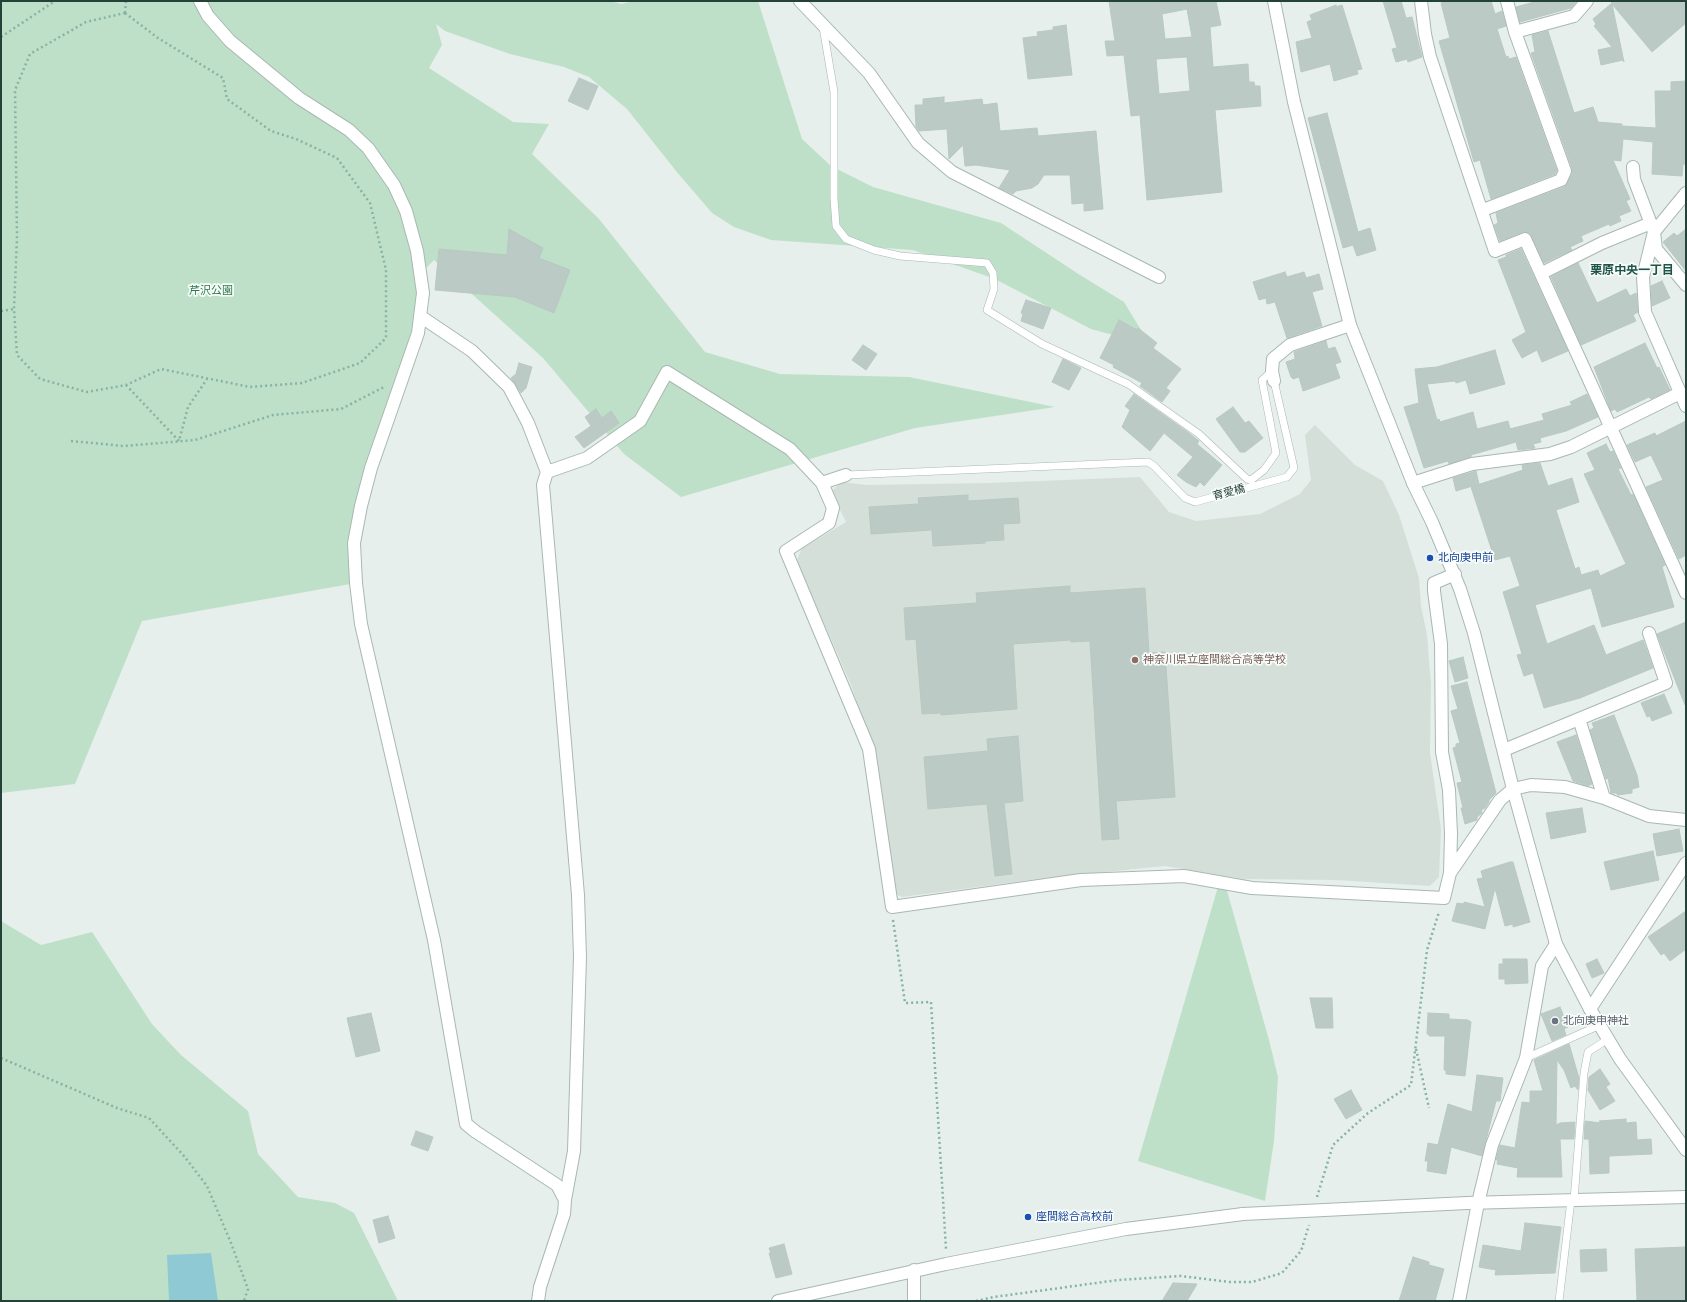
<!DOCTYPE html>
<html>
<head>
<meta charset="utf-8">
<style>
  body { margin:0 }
  #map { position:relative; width:1687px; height:1302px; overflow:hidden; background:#e6efeb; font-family:"Nunito Sans",sans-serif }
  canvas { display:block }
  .frame { position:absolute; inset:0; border:2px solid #24423a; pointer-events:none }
</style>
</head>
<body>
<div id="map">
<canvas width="1687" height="1302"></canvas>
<div class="frame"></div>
</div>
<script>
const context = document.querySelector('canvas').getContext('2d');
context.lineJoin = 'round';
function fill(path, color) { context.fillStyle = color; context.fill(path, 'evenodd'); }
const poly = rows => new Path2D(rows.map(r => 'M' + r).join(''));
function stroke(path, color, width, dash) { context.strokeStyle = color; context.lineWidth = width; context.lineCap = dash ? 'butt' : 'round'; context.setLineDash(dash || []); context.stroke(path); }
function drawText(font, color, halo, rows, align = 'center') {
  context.font = font + ' "Nunito Sans","Noto Sans JP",sans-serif'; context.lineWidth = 3.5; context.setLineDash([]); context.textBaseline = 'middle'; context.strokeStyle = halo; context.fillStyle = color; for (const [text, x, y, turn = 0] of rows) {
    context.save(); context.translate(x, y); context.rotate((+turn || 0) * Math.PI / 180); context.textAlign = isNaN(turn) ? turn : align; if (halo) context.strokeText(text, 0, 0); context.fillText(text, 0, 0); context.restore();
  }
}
fill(poly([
  [1315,425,1355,465,1383,481,1399,515,1419,578,1421,606,1427,635,1431,684,1430,753,1441,829,1439,877,1430,886,1336,880,1244,879,1165,866,1045,878,902,897,893,893,873,748,851,685,797,561,801,549,846,522,831,492,841,482,867,485,989,483,1140,477,1169,512,1196,521,1260,514,1300,494,1311,480,1305,435]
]), '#d4dfda');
fill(poly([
  [1,1,610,1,621,4,634,1,758,1,802,139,831,166,873,187,1001,223,1080,275,1124,302,1150,345,1091,329,995,279,913,250,771,240,734,227,712,213,676,171,627,109,589,77,564,67,510,54,445,31,436,24,442,45,429,68,513,122,549,124,532,154,599,219,705,352,780,374,909,377,1055,407,915,428,681,497,624,454,543,358,434,260,420,274,418,333,361,506,356,583,142,621,75,784,1,793],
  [1222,873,1269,1040,1278,1077,1274,1141,1265,1201,1138,1161],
  [1,921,41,945,92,932,152,1024,181,1055,248,1111,258,1154,298,1197,335,1203,354,1213,398,1301,1,1301]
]), '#bfe0c8');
fill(poly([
  [211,1253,218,1301,169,1301,167,1255]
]), '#8ec9d4');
const building = poly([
  [1109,1,1125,1,1125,3,1139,1,1191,1,1191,2,1216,1,1221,25,1210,27,1213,67,1248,64,1249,82,1254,82,1255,86,1260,86,1261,106,1215,110,1222,192,1147,200,1140,115,1131,116,1124,55,1107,56,1105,41,1115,41,1109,1],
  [1187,9,1192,37,1165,39,1162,14,1187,9],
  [1187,57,1190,91,1159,94,1156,59,1187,57],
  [1383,1,1401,1,1406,18,1412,17,1422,57,1408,62,1407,59,1396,62,1392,49,1397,48,1383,1],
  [1449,1,1491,1,1495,14,1502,11,1506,26,1497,29,1506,57,1508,56,1509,59,1516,57,1557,171,1555,174,1491,199,1480,160,1474,162,1439,41,1450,38,1441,3,1449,1],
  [1538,1,1539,2,1577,1,1571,8,1520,22,1516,7,1538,1],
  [1610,1,1686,1,1686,23,1652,52,1612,4,1624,62,1623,60,1601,65,1598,50,1612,47,1594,26,1596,24,1593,19,1612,3,1610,1],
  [1336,5,1336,7,1342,5,1362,69,1357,70,1358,74,1334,81,1330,64,1301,72,1296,42,1312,38,1307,22,1312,20,1310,15,1336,5],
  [1066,25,1072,75,1028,79,1023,38,1038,36,1037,32,1053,30,1053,27,1066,25],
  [1548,31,1574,113,1593,107,1598,122,1622,124,1622,126,1656,128,1655,91,1671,91,1671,82,1686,81,1686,164,1683,164,1682,176,1652,174,1653,142,1623,139,1621,161,1613,160,1630,199,1626,201,1631,211,1619,216,1621,221,1610,226,1609,224,1581,236,1583,241,1570,247,1572,250,1544,263,1530,233,1523,232,1500,241,1494,225,1498,223,1496,213,1564,187,1572,174,1572,168,1531,53,1535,52,1532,35,1548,31],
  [579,78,598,86,588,110,568,101,579,78],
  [944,97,944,103,982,99,983,105,997,103,1000,131,1037,128,1038,136,1096,131,1103,209,1084,211,1084,203,1072,204,1070,175,1044,175,1038,184,1032,188,1016,191,1013,194,999,188,1010,170,976,165,965,166,963,145,949,159,947,129,919,131,916,127,915,105,923,105,923,99,944,97],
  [1327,113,1358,232,1370,228,1376,250,1357,256,1353,245,1343,248,1308,118,1327,113],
  [509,229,543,248,539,258,570,270,554,313,515,297,435,290,439,249,507,255,509,229],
  [1686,229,1686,271,1663,242,1674,233,1677,236,1686,229],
  [1521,249,1568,351,1542,362,1537,350,1522,358,1512,340,1526,332,1498,260,1506,257,1506,255,1521,249],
  [1578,263,1597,303,1626,289,1630,296,1636,293,1638,312,1633,315,1636,321,1581,345,1551,277,1578,263],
  [1285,272,1287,277,1304,272,1306,278,1319,274,1323,289,1312,292,1322,326,1287,338,1275,302,1267,304,1266,298,1259,300,1253,282,1285,272],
  [1662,281,1670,298,1652,306,1651,286,1662,281],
  [1026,300,1051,308,1043,329,1021,321,1023,314,1021,313,1026,300],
  [1119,320,1137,330,1138,328,1157,343,1153,348,1181,369,1166,388,1170,391,1162,402,1140,386,1142,383,1113,367,1114,365,1100,358,1119,320],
  [1326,341,1328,349,1335,347,1341,362,1335,364,1340,378,1303,391,1299,377,1293,379,1291,377,1286,362,1295,359,1294,352,1326,341],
  [1645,343,1657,368,1659,367,1670,390,1651,399,1649,397,1617,412,1615,409,1611,411,1594,367,1645,343],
  [863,345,877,354,866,370,852,360,863,345],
  [1495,350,1505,384,1470,394,1466,380,1456,383,1455,381,1427,384,1437,420,1439,419,1440,422,1473,412,1477,429,1508,421,1510,429,1544,420,1542,414,1572,405,1570,402,1587,394,1598,417,1566,431,1540,438,1541,442,1533,444,1535,448,1518,450,1516,442,1471,455,1471,457,1449,464,1448,461,1424,468,1404,407,1419,403,1415,369,1437,367,1495,350],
  [1063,359,1081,368,1069,390,1052,382,1063,359],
  [519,363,532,367,526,388,521,393,511,378,516,374,519,363],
  [1134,394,1189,433,1199,441,1197,444,1222,465,1204,486,1200,482,1196,487,1186,482,1177,475,1193,457,1164,433,1150,451,1122,427,1130,410,1125,406,1134,394],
  [1233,407,1245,423,1249,421,1263,438,1245,452,1240,452,1216,419,1233,407],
  [596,409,602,418,611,411,619,423,584,448,575,437,591,426,585,417,596,409],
  [1686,421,1686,555,1679,559,1646,487,1663,480,1651,455,1635,462,1627,445,1655,433,1656,436,1686,421],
  [1606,444,1610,452,1613,451,1621,468,1618,469,1631,495,1633,494,1665,565,1662,567,1674,607,1602,627,1591,588,1535,605,1547,644,1594,625,1606,655,1643,640,1653,668,1580,698,1544,708,1533,673,1524,676,1517,655,1522,654,1503,592,1520,586,1510,556,1495,560,1471,487,1523,470,1522,465,1540,463,1548,486,1572,478,1579,502,1556,510,1575,569,1579,567,1581,575,1598,570,1600,576,1626,564,1584,474,1595,470,1587,453,1606,444],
  [1476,471,1479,484,1456,491,1453,478,1476,471],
  [968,495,968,501,1018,498,1020,523,1003,524,1004,540,985,541,985,543,933,546,932,530,871,534,869,507,919,504,918,498,968,495],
  [1070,586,1070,593,1145,588,1149,653,1165,652,1175,797,1116,801,1119,839,1102,840,1090,641,1071,642,1071,640,1013,644,1017,709,941,715,941,713,922,714,916,639,906,640,904,608,977,603,976,593,1070,586],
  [1686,622,1686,705,1685,705,1657,634,1686,622],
  [1463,657,1468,678,1455,682,1449,661,1463,657],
  [1467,682,1496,793,1489,800,1489,802,1485,808,1481,810,1482,813,1477,817,1477,820,1465,824,1461,808,1463,808,1457,783,1462,782,1453,748,1456,747,1456,744,1460,743,1451,711,1458,709,1451,686,1467,682],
  [1664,694,1672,713,1652,721,1650,716,1647,717,1641,703,1664,694],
  [1614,715,1637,775,1639,787,1632,789,1632,793,1618,795,1616,793,1611,793,1608,778,1606,779,1590,730,1594,728,1592,723,1614,715],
  [1576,735,1592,784,1588,786,1573,781,1557,742,1576,735],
  [1018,736,1023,801,1004,803,1012,874,995,876,987,804,928,809,924,757,988,751,987,739,1018,736],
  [1582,808,1586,832,1551,839,1546,813,1582,808],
  [1679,829,1683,851,1657,856,1653,834,1679,829],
  [1653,851,1659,880,1611,890,1604,862,1653,851],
  [1510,862,1513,862,1530,922,1513,927,1513,924,1505,926,1495,888,1485,929,1452,921,1457,903,1464,904,1464,902,1485,907,1477,879,1483,878,1481,871,1510,862],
  [1686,911,1686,949,1670,961,1664,953,1661,955,1648,937,1686,911],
  [1503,959,1527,959,1528,983,1505,984,1505,979,1499,979,1499,964,1503,964,1503,959],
  [1597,959,1604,973,1592,978,1586,964,1597,959],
  [1310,998,1332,998,1333,1028,1316,1028,1310,998],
  [1560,1007,1568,1027,1564,1029,1566,1035,1552,1041,1541,1014,1560,1007],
  [371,1013,380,1051,356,1057,347,1018,371,1013],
  [1428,1013,1449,1014,1449,1019,1468,1020,1471,1022,1465,1076,1446,1074,1446,1070,1444,1070,1445,1036,1429,1036,1429,1034,1427,1034,1428,1013],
  [1569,1044,1579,1078,1578,1090,1575,1086,1571,1088,1564,1070,1557,1060,1556,1125,1560,1123,1575,1122,1574,1139,1560,1139,1562,1177,1517,1177,1518,1168,1497,1164,1498,1160,1496,1160,1500,1145,1515,1148,1522,1102,1530,1103,1530,1091,1543,1091,1534,1060,1569,1044],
  [1600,1069,1610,1084,1606,1087,1615,1101,1600,1110,1588,1090,1589,1077,1600,1069],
  [1477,1075,1503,1078,1500,1101,1496,1101,1482,1156,1451,1147,1446,1174,1427,1171,1428,1161,1425,1161,1428,1143,1438,1145,1448,1104,1472,1112,1477,1075],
  [1351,1090,1362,1110,1346,1119,1334,1099,1351,1090],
  [1626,1119,1626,1123,1636,1122,1637,1140,1651,1139,1652,1154,1609,1156,1609,1173,1590,1174,1589,1139,1584,1139,1585,1121,1601,1123,1599,1121,1626,1119],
  [416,1131,433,1137,428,1151,411,1145,416,1131],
  [388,1216,395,1238,379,1243,373,1220,388,1216],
  [1525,1223,1561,1227,1555,1273,1495,1275,1496,1270,1479,1267,1483,1245,1521,1251,1525,1223],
  [784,1244,792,1274,776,1278,769,1253,771,1253,769,1248,784,1244],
  [1686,1247,1686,1301,1637,1301,1635,1249,1686,1247],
  [1606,1249,1607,1271,1581,1272,1580,1250,1606,1249],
  [1413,1257,1429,1262,1429,1265,1444,1269,1435,1301,1399,1301,1413,1257],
  [1173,1283,1197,1284,1187,1301,1162,1301,1173,1283]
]);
fill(building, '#bbcac4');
stroke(building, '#b8c9c2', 1);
const service = poly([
  [823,27,834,92,834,198,836,226,846,239,874,250,900,256,987,263,993,273,994,289,987,310,1042,344,1128,384,1199,434,1247,479,1251,480,1264,470,1276,453,1262,380,1272,371],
  [846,475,1148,462,1154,466,1185,498,1195,502,1287,477,1294,468,1274,381],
  [1526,1058,1600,1025],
  [1574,1200,1584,1073,1588,1052,1608,1039],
  [1559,1301,1571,1200]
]);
const minor = poly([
  [200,1,208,16,230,41,299,98,349,130,368,148,394,185,406,211,417,251,423,293,418,333,371,468,361,506,354,543,356,583,361,624,434,940,466,1124,476,1132,557,1185,565,1200,564,1214,540,1287,538,1301],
  [800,1,869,73,918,143,952,172,1159,277],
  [1421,1,1425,34,1430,57,1495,251,1525,239,1686,593],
  [1515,32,1574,16,1587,1],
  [1633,167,1634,179,1654,232,1656,249,1686,285],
  [1686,193,1654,232,1643,277,1645,312,1686,406],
  [1483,210,1561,180,1565,171,1515,32,1507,1],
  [1542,273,1602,243,1651,223],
  [420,316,472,351,509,387,528,423,547,472,587,458,640,421,667,372,790,449,822,483,833,508,829,523,786,551,869,749,892,907,1081,880,1184,876,1252,888,1444,898,1450,873,1451,834,1449,790,1442,752,1441,644,1434,591,1434,583,1455,574],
  [1274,381,1272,371,1273,359,1290,345,1350,325],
  [547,472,543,485,578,895,580,957,574,1151,565,1200],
  [822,483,846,475],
  [1413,483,1472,464,1550,454,1571,447,1680,393],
  [1579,719,1604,798],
  [1504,750,1666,683,1649,633],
  [1450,873,1500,800,1513,789,1531,785,1565,787,1604,798,1649,816,1686,820],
  [1590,1009,1686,863],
  [914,1301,914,1270],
  [1459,1301,1478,1203,1492,1145,1526,1058,1542,966,1556,944]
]);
const tertiary = poly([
  [1274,1,1294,102,1350,325,1413,483,1432,522,1460,589,1474,633,1513,789,1556,944,1590,1009,1620,1059,1686,1150],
  [1467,1203,1686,1197],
  [778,1301,946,1264,1126,1229,1243,1214]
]);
stroke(service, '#a8b8b2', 8);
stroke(minor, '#a8b8b2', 14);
stroke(tertiary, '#a8b8b2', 14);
stroke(poly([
  [125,13,158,38,223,78,227,99,271,131,296,139,337,158,370,203,386,270,386,338,360,363,302,383,250,387,161,369,126,385,87,392,40,379,17,355,14,309,17,237,15,90,30,54,86,22,125,13],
  [125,13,126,1],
  [1,37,55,1],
  [1,311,14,309],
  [126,385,179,441,188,407,207,379],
  [71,441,124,446,195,440,273,415,341,409,384,387],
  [893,920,905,1003,931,1002,946,1249],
  [1416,1049,1429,1108],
  [1,1058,117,1108,149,1118,184,1156,207,1186,231,1243,248,1289,244,1301],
  [1317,1197,1333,1145,1368,1113,1411,1085,1427,950,1439,912],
  [976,1301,994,1297,1118,1280,1181,1276,1230,1282,1252,1282,1282,1273,1301,1251,1309,1225]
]), '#86b3a5', 2.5, [2, 3]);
stroke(service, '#fff', 7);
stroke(minor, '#fff', 12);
stroke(tertiary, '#fff', 12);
const tertiaryBridge = poly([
  [1243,1214,1467,1203]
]);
stroke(tertiaryBridge, '#a8b8b2', 14, []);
stroke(tertiaryBridge, '#fff', 12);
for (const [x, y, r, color] of [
  [1430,558,4,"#1a4fb4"],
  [1135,660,4,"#8d6e63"],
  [1555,1021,4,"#6b7280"],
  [1028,1217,4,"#1a4fb4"]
]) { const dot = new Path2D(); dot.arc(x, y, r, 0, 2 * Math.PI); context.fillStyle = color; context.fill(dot); stroke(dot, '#f7fbf9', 1.5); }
drawText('11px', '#2d7a4b', '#f7fbf9', [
  ["芹沢公園",211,291]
]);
drawText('11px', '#24423a', '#f7fbf9', [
  ["育愛橋",1229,493,-15]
]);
drawText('11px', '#164399', '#f7fbf9', [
  ["北向庚申前",1438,558],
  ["座間総合高校前",1036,1217]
], 'left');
drawText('11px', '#785e54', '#f7fbf9', [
  ["神奈川県立座間総合高等学校",1143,660]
], 'left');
drawText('11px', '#5b616d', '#f7fbf9', [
  ["北向庚申神社",1563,1021]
], 'left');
drawText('bold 12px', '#1f5548', '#f7fbf9', [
  ["栗原中央一丁目",1632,271]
]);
</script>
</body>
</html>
